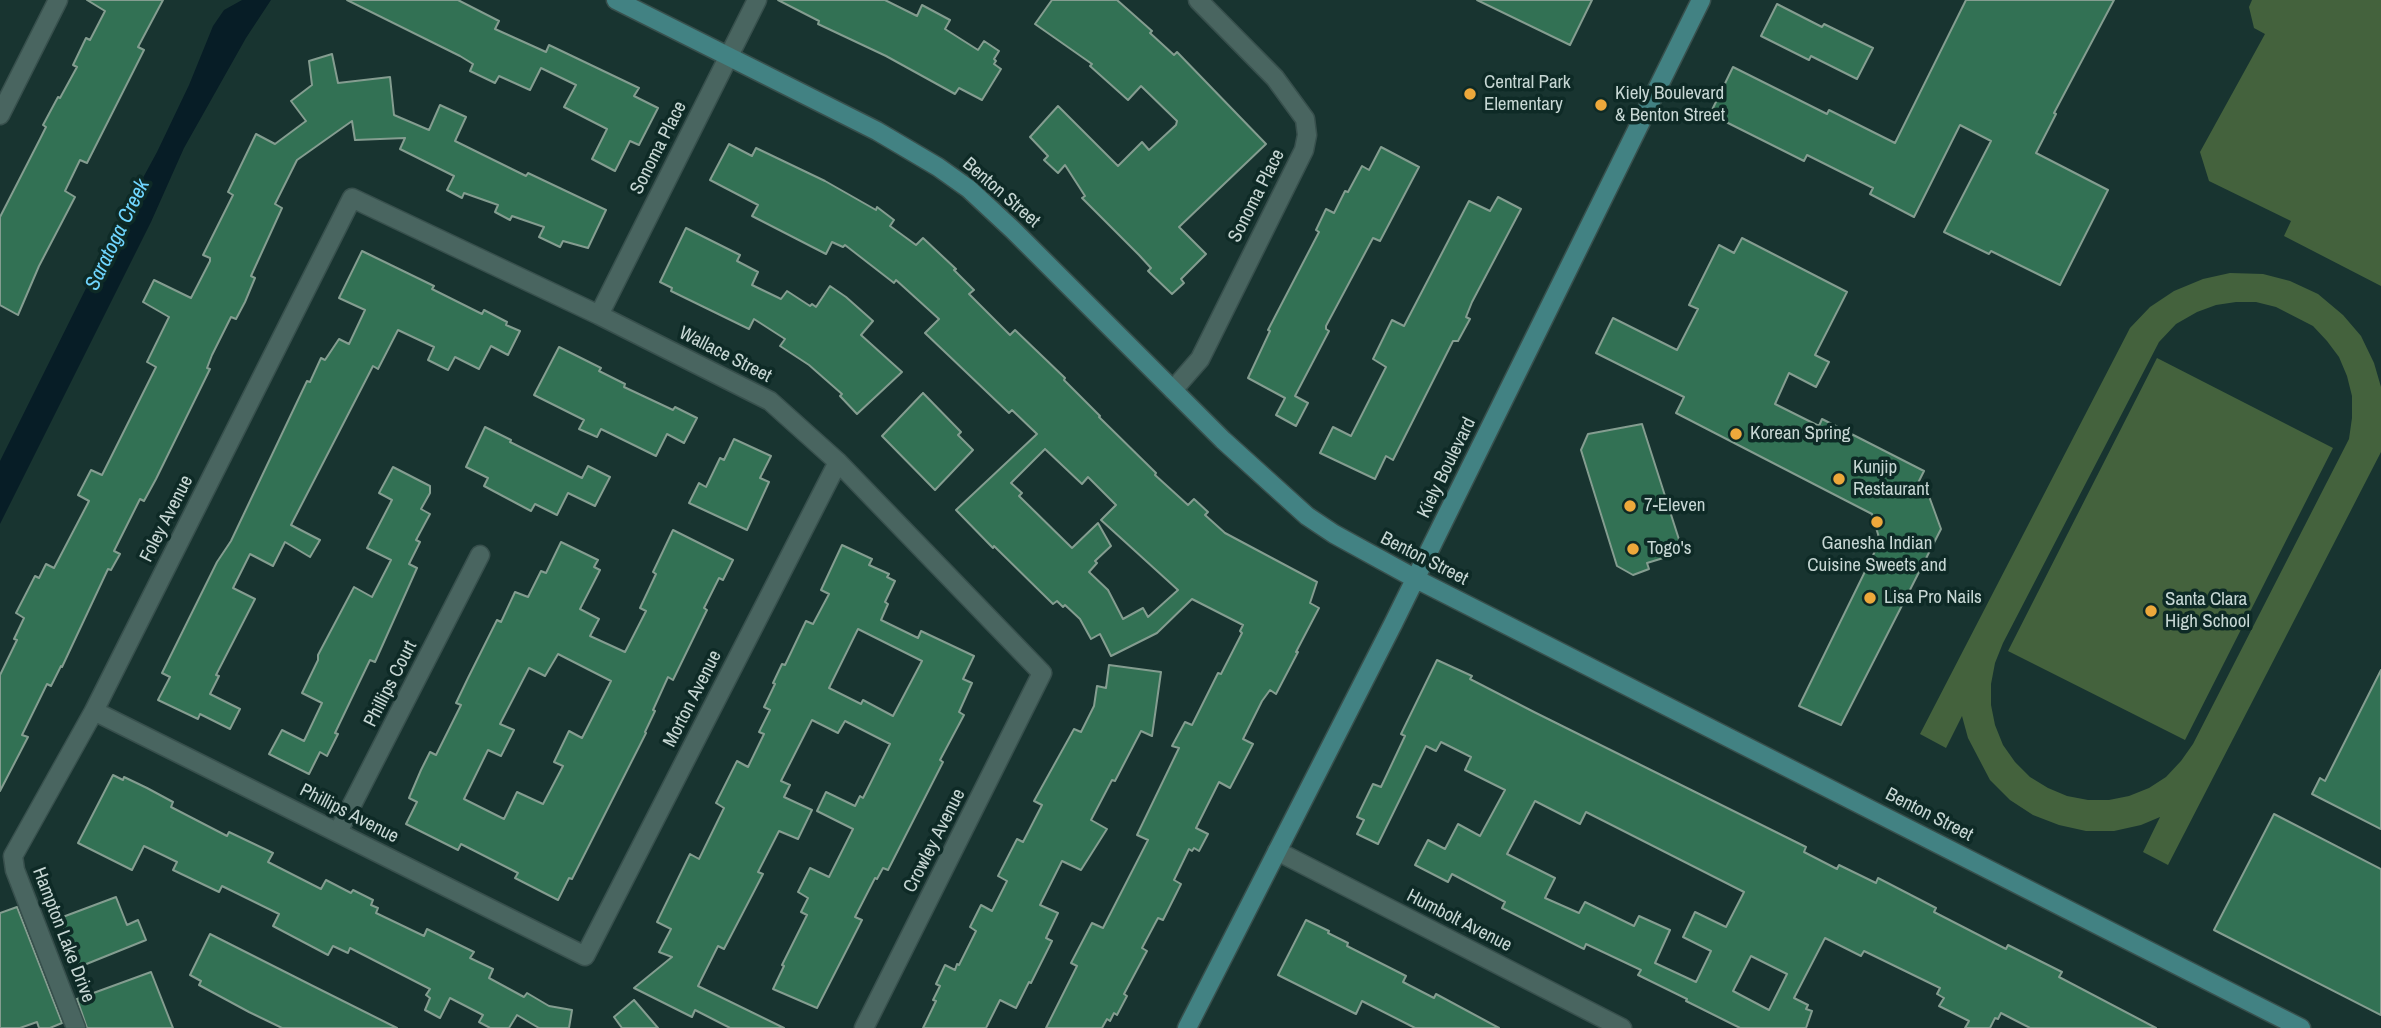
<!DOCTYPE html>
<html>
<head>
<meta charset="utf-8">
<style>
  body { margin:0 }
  canvas { display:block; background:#183430 }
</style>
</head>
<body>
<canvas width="2381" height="1028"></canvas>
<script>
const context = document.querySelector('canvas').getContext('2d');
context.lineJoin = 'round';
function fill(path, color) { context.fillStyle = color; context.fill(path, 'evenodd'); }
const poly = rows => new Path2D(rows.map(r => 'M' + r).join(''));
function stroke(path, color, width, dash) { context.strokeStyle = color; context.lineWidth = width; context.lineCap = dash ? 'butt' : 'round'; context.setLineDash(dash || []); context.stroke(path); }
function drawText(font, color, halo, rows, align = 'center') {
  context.font = font + ' "Archivo Narrow",sans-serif'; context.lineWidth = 7; context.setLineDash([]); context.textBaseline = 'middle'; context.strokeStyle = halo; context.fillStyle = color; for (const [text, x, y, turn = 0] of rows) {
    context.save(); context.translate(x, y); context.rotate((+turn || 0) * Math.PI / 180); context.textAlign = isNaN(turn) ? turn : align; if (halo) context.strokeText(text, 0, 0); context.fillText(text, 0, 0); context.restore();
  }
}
fill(poly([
  [2252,0,2381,0,2381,286,2284,236,2291,221,2209,181,2200,152,2265,34,2254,28,2249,7],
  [2230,273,2263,274,2290,281,2318,294,2343,315,2361,336,2374,363,2381,387,2381,452,2168,865,2143,852,2160,817,2141,825,2114,831,2086,831,2059,825,2033,815,2010,800,1990,780,1968,738,1962,716,1946,748,1920,734,2130,328,2150,307,2174,291,2203,279],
  [2236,302,2256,302,2276,307,2313,326,2327,341,2339,357,2347,376,2352,396,2352,418,2349,439,2193,744,2181,761,2166,777,2149,788,2129,796,2109,800,2088,800,2067,796,2048,788,2030,777,2015,762,2003,745,1995,725,1991,705,1991,684,1995,663,2003,643,2159,342,2176,324,2197,312,2216,305],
  [2157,358,2333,448,2185,740,2008,651]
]), '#44623d');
fill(poly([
  [242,0,271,0,246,38,184,148,151,222,0,524,0,461,120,220,157,152,189,85,213,26,224,10]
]), '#071d26');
const building = poly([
  [87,0,163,0,138,47,144,50,87,163,80,160,65,191,75,197,39,266,18,315,0,305,0,217,40,139,46,127,43,125,58,97,60,98,77,67,73,65,86,38,90,40,105,11,87,0],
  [347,0,458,0,499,21,495,29,546,52,549,45,639,88,634,96,658,108,639,145,630,141,615,171,592,159,607,129,564,107,576,85,541,68,530,90,499,76,495,83,470,71,473,64,460,56,347,0],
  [778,0,885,0,917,16,922,5,950,20,945,29,978,50,984,41,999,51,994,59,996,61,994,64,1001,69,982,100,959,88,955,94,886,56,818,24,819,21,778,0],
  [1052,0,1117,0,1152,31,1150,33,1174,55,1177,52,1266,144,1179,227,1206,254,1181,279,1184,283,1172,294,1148,271,1151,268,1139,255,1082,198,1085,196,1065,165,1058,173,1044,160,1048,156,1030,137,1058,106,1118,166,1142,142,1149,150,1176,125,1177,121,1141,86,1128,100,1090,66,1092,64,1035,24,1052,0],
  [1477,0,1592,0,1570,45,1477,0],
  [1966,0,2114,0,2054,113,2056,114,2036,153,2108,190,2060,285,1991,251,1989,254,1944,232,1991,141,1960,125,1914,217,1870,194,1873,188,1807,155,1804,161,1710,114,1733,67,1827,114,1829,110,1895,143,1966,0],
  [1777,4,1822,27,1824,24,1873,48,1857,79,1811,56,1809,60,1761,36,1777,4],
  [332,54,338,83,390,77,394,115,429,130,440,105,466,117,455,141,526,176,528,173,606,210,588,248,563,241,560,247,539,237,544,227,512,216,510,220,495,212,498,205,464,193,462,198,447,190,454,176,400,149,405,138,355,140,352,121,297,160,275,204,282,208,251,276,255,278,245,302,236,319,231,317,212,355,207,368,210,369,156,479,144,501,140,499,114,551,120,554,111,570,108,569,62,667,61,666,51,686,47,684,22,735,28,737,0,791,0,675,17,640,14,639,24,618,16,613,35,576,39,578,46,564,54,568,89,501,78,495,91,470,102,475,156,367,147,362,169,317,143,302,154,280,191,298,210,261,210,258,203,255,233,195,228,192,256,134,275,144,306,121,291,101,312,85,309,61,332,54],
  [729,144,752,156,756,148,825,181,876,210,877,207,894,220,890,226,916,245,923,238,956,269,954,270,974,290,969,294,1010,335,1015,330,1065,378,1064,380,1100,416,1099,417,1156,473,1155,475,1188,505,1194,499,1208,512,1205,515,1225,533,1317,582,1310,603,1319,608,1296,652,1298,652,1276,694,1270,690,1262,701,1243,739,1253,744,1230,788,1219,782,1196,828,1208,834,1199,851,1194,848,1192,851,1189,849,1174,880,1181,884,1163,920,1158,918,1142,948,1147,951,1124,994,1127,996,1117,1015,1114,1013,1110,1021,1107,1019,1102,1028,1046,1028,1077,966,1071,963,1092,923,1103,928,1148,840,1137,835,1179,748,1172,746,1185,722,1192,725,1218,673,1221,674,1242,633,1240,631,1243,625,1192,599,1157,633,1111,656,1100,634,1091,639,1080,619,1065,605,1063,607,1057,601,1053,604,994,546,993,548,956,510,1037,434,1012,410,1009,413,925,333,939,319,896,280,894,283,845,245,843,247,832,242,826,254,752,216,758,205,710,180,729,144],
  [1045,449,1082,484,1088,477,1116,505,1101,520,1178,590,1148,617,1143,608,1123,619,1108,590,1089,572,1097,563,1095,561,1111,546,1098,523,1072,548,1019,496,1022,493,1011,483,1045,449],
  [1381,147,1419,167,1380,241,1373,238,1326,326,1326,329,1329,331,1295,396,1308,403,1296,426,1276,415,1285,398,1248,378,1270,331,1268,330,1319,232,1316,230,1326,209,1334,213,1345,191,1348,192,1362,166,1369,170,1381,147],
  [1498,197,1521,209,1472,302,1466,317,1470,319,1458,341,1453,341,1393,460,1386,456,1375,479,1320,453,1333,427,1351,436,1386,367,1373,359,1392,320,1404,326,1469,201,1490,211,1498,197],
  [686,228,740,255,737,261,758,272,752,285,781,299,787,291,810,306,812,304,816,307,830,286,846,297,873,321,861,335,902,372,857,414,840,396,842,394,809,365,780,346,785,339,754,319,749,329,671,291,672,288,660,282,686,228],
  [1742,238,1847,292,1815,355,1829,362,1816,387,1789,373,1775,404,1819,426,1822,419,1924,471,1918,483,1926,488,1941,529,1841,725,1799,706,1880,541,1872,514,1676,413,1684,397,1596,353,1613,318,1677,350,1698,309,1689,305,1719,245,1734,253,1742,238],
  [362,251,434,286,432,289,482,314,484,310,507,322,506,325,520,331,508,355,491,346,479,369,455,357,448,370,428,360,434,347,398,330,378,369,373,366,291,525,320,540,310,557,285,542,273,566,250,554,233,588,255,599,216,675,219,676,210,694,240,709,230,729,200,714,198,719,158,700,170,677,162,673,217,562,231,541,307,381,310,382,321,358,325,360,339,339,349,344,365,310,339,298,362,251],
  [559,347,601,368,599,371,625,384,624,387,673,410,675,407,697,418,684,443,667,434,656,456,601,429,597,437,579,429,584,420,534,395,559,347],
  [923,393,961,432,958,435,973,450,935,490,882,436,923,393],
  [1642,424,1683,552,1647,563,1649,569,1633,575,1617,566,1581,450,1588,434,1642,424],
  [485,427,511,440,510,442,582,478,588,466,610,477,595,506,568,493,557,515,535,504,531,511,484,486,488,478,466,467,485,427],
  [734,439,771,456,760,478,769,482,747,530,689,503,699,483,706,487,720,458,724,460,734,439],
  [393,467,430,486,430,493,421,509,430,514,416,540,420,542,409,564,417,568,375,662,370,660,335,733,338,734,327,756,320,752,309,774,269,754,282,730,304,741,322,703,302,693,318,660,318,655,354,587,372,597,391,560,367,548,392,500,379,493,393,467],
  [673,530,733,560,723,580,719,578,704,608,707,610,673,680,668,677,653,710,655,711,645,732,646,733,572,879,569,878,558,900,515,878,518,873,461,844,458,850,406,824,417,802,409,798,421,770,430,752,436,755,461,705,456,703,468,678,497,620,501,622,515,592,528,597,541,571,546,573,561,542,598,560,594,567,600,570,580,609,599,619,590,636,625,652,646,611,640,608,656,574,653,572,673,530],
  [558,654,611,681,582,738,569,731,554,762,563,766,543,804,517,792,504,819,464,799,488,750,501,756,514,730,500,724,529,668,545,676,558,654],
  [842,545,872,559,869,565,889,574,887,577,895,581,885,602,888,604,881,620,918,638,921,631,974,656,963,679,972,683,959,712,964,715,940,760,943,762,888,870,883,868,877,879,875,878,855,917,862,920,817,1008,773,989,784,966,782,965,807,915,801,912,808,898,798,892,810,868,829,877,853,829,817,811,826,792,855,806,860,796,863,798,890,744,845,721,838,733,812,720,781,781,790,785,784,797,812,810,798,839,779,831,758,872,763,874,724,949,718,946,698,986,784,1028,730,1028,695,1010,692,1017,634,988,672,957,659,952,671,929,657,922,690,854,699,859,724,808,716,803,737,761,748,767,764,734,759,732,770,710,764,707,775,684,773,683,782,664,785,665,806,621,813,624,829,594,821,590,842,545],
  [858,629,922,661,893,716,863,700,861,704,829,688,858,629],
  [1437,660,1472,676,1470,679,1534,712,1806,847,1804,852,1837,869,1839,865,1876,883,1878,878,1936,908,1934,912,2006,949,2008,945,2062,972,2059,977,2156,1028,2030,1028,2001,1013,1998,1019,1995,1018,1990,1028,1965,1028,1969,1021,1939,1006,1944,998,1937,994,1940,988,1864,951,1861,956,1825,938,1794,998,1808,1005,1806,1009,1812,1011,1806,1028,1740,1028,1686,1001,1687,999,1638,975,1641,970,1586,944,1584,949,1502,908,1505,902,1452,874,1448,882,1415,865,1428,840,1445,849,1458,824,1480,836,1505,790,1465,770,1471,757,1441,742,1436,751,1426,746,1378,844,1357,834,1364,820,1357,817,1373,784,1381,787,1405,736,1401,734,1437,660],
  [1535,801,1580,824,1586,812,1744,892,1726,927,1695,912,1683,937,1711,951,1696,982,1655,963,1670,930,1639,916,1634,926,1585,902,1579,913,1545,898,1555,878,1507,854,1535,801],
  [1751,956,1787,974,1769,1010,1733,991,1751,956],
  [1109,665,1161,672,1152,736,1141,731,1115,781,1112,780,1091,820,1107,829,1081,870,1062,861,1040,905,1058,913,1046,938,1052,941,1031,983,1029,982,1016,1008,1000,1000,986,1028,923,1028,936,1001,933,1000,940,986,936,984,945,965,955,970,957,964,959,965,976,931,970,927,981,905,992,911,1007,881,998,876,1017,839,1023,842,1042,805,1034,801,1074,729,1081,732,1094,706,1097,686,1106,688,1109,665],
  [2381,670,2381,829,2312,794,2320,778,2325,781,2381,670],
  [113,775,123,780,124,777,147,788,173,802,171,807,227,836,229,832,273,853,268,862,321,889,326,880,351,893,353,890,373,900,371,905,378,908,376,913,424,936,427,929,474,952,470,958,493,969,489,978,524,997,527,993,549,1006,572,1010,569,1028,539,1028,517,1015,509,1028,490,1028,479,1022,483,1015,450,998,440,1018,425,1010,430,998,426,995,430,989,350,948,348,953,333,946,328,955,273,926,279,914,222,886,219,892,173,870,177,862,144,846,132,870,78,843,113,775],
  [2274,814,2381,869,2381,1015,2214,930,2274,814],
  [116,897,127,925,138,920,146,940,79,967,60,918,116,897],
  [17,907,62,1023,50,1028,39,1028,37,1022,20,1028,0,1028,0,913,17,907],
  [1306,920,1329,931,1328,933,1348,943,1347,946,1406,976,1403,982,1434,998,1436,994,1499,1028,1415,1028,1362,1001,1356,1014,1278,975,1306,920],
  [210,934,313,986,397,1028,282,1028,249,1012,199,985,201,981,190,975,210,934],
  [151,972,173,1028,87,1028,77,999,151,972],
  [634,1000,658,1028,622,1028,614,1017,634,1000]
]);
fill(building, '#327154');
stroke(building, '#849d90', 2);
const street = poly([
  [0,115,58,0],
  [599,315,757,0],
  [1173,390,1200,359,1304,150,1307,135,1305,119,1275,78,1198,0],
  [94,711,585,956,838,462],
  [338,832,480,555],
  [1277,851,1622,1028],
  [76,1028,15,870,13,856,94,711,352,198,599,315,770,401,838,462,1042,673,864,1028]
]);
const secondary = poly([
  [616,0,877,131,938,167,969,189,1013,230,1223,440,1307,516,1334,534,1416,579,2301,1028],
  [1187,1028,1393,624,1701,0]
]);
stroke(street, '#38504d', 21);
stroke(secondary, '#38504d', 21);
stroke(street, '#496560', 18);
stroke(secondary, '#428283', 18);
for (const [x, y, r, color] of [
  [1470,94,7,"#eda83b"],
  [1601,105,7,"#eda83b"],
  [1736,434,7,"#eda83b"],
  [1839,479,7,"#eda83b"],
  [1630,506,7,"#eda83b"],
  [1877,522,7,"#eda83b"],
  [1633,549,7,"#eda83b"],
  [1870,598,7,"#eda83b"],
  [2151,611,7,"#eda83b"]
]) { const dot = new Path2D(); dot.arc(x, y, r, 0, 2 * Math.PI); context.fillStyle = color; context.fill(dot); stroke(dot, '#0e2a26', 2.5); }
drawText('19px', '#c7d7d4', '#0e2a26', [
  ["Central Park",1484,83],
  ["Elementary",1484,105],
  ["Kiely Boulevard",1615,94],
  ["& Benton Street",1615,116],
  ["Korean Spring",1750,434],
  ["Kunjip",1853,468],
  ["Restaurant",1853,490],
  ["7-Eleven",1644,506],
  ["Ganesha Indian",1877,544,"center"],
  ["Cuisine Sweets and",1877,566,"center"],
  ["Togo's",1647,549],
  ["Lisa Pro Nails",1884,598],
  ["Santa Clara",2165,600],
  ["High School",2165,622]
], 'left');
drawText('19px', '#c7d7d4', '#0e2a26', [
  ["Sonoma Place",659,148,-63],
  ["Benton Street",1001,193,41],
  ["Sonoma Place",1257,196,-63],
  ["Wallace Street",725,355,27],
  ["Kiely Boulevard",1447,468,-64],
  ["Foley Avenue",167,519,-63],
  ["Benton Street",1424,559,27],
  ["Phillips Court",391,684,-63],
  ["Morton Avenue",693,699,-63],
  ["Phillips Avenue",349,814,27],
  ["Benton Street",1929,815,27],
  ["Crowley Avenue",935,841,-63],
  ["Humbolt Avenue",1459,921,27],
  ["Hampton Lake Drive",63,935,69]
]);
drawText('italic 21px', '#70d6ff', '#0e2a26', [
  ["Saratoga Creek",118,235,-64]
]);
</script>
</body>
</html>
